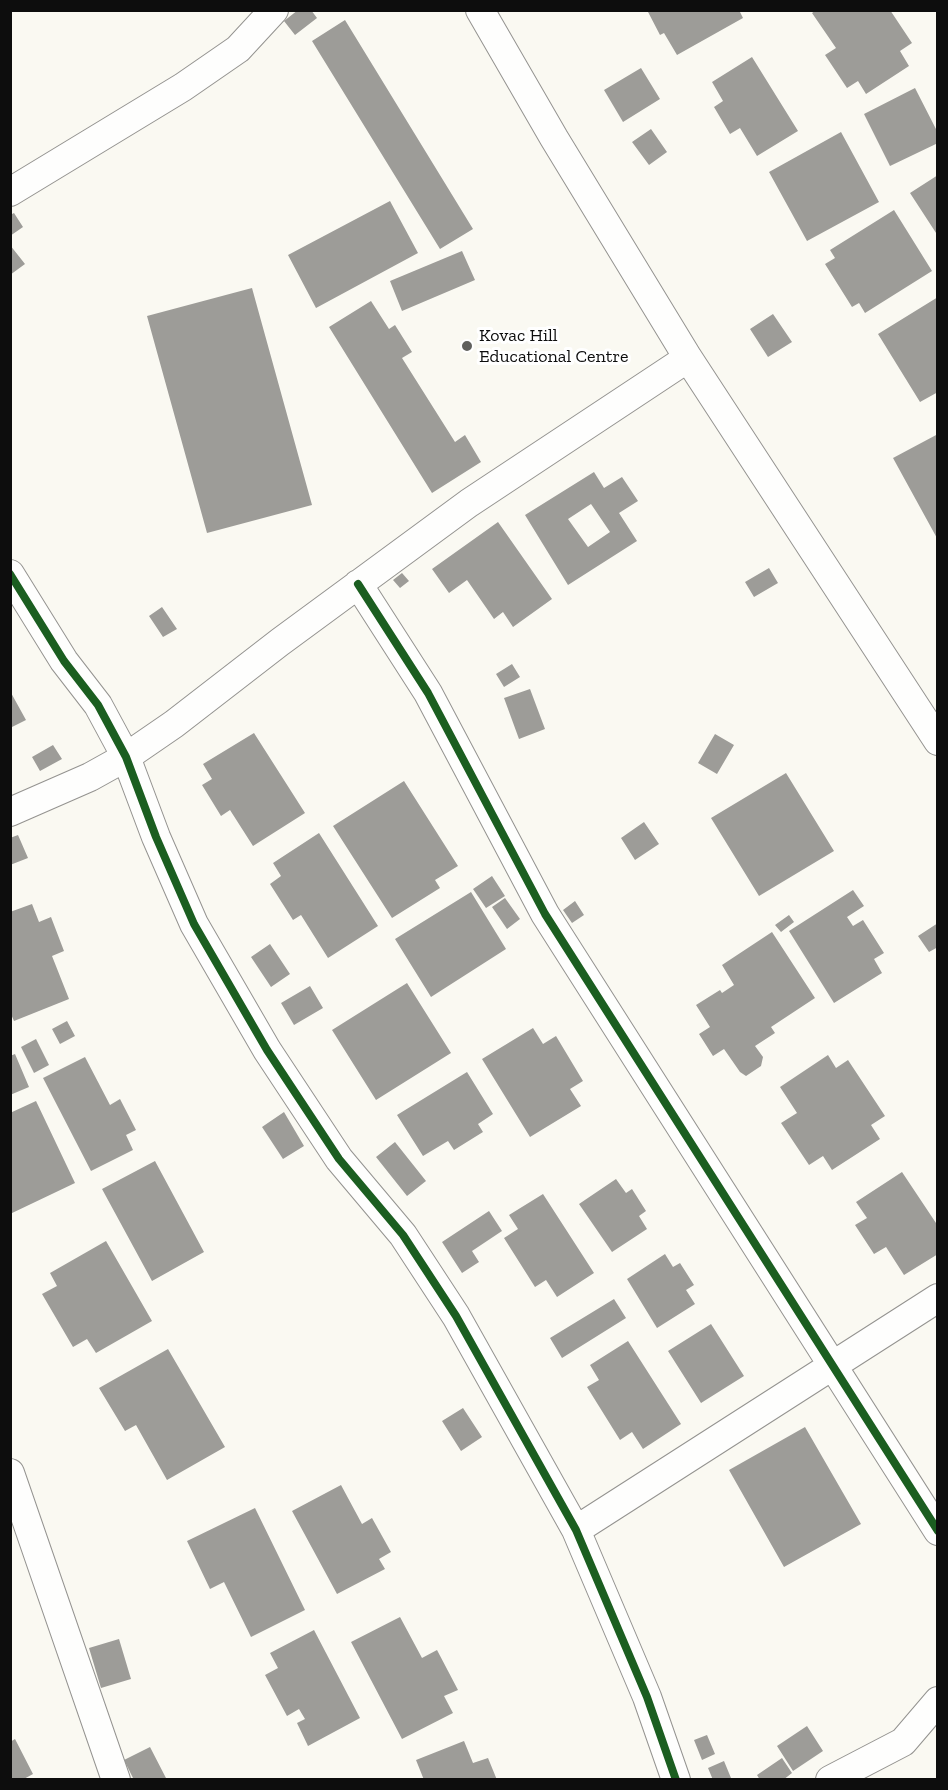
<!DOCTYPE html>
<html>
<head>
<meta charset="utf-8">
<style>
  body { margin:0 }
  #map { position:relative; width:948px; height:1790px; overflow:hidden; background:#faf9f2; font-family:"Zilla Slab",serif }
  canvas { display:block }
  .frame { position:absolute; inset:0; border:12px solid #0d0d0d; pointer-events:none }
</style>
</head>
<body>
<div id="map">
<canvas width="948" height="1790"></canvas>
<div class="frame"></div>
</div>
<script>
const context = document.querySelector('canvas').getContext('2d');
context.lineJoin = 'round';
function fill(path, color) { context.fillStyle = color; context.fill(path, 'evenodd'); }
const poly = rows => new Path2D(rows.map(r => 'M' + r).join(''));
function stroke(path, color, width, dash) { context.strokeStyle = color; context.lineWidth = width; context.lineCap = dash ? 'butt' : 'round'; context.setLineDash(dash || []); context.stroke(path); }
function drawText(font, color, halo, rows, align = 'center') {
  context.font = font + ' "Zilla Slab",serif'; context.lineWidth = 6; context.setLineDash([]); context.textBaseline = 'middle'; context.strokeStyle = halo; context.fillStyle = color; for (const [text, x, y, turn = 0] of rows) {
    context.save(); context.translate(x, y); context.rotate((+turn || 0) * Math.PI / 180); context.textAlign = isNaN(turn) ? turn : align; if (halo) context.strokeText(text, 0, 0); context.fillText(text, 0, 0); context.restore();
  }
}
fill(poly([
  [298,10,311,10,317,18,295,35,284,21],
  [647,10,739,10,743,18,677,55,664,33,660,35],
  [816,10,890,10,912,43,900,51,909,66,866,94,858,81,847,88,825,55,836,48,812,13],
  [345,20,473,229,440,249,312,41],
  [752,57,798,131,757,156,740,128,730,134,714,107,723,101,712,82],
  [641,68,660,99,623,122,604,90],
  [915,88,938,133,938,143,890,166,864,114],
  [651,129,667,152,649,165,632,142],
  [841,132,879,202,807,241,769,172],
  [938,175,938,236,910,193],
  [390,201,418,253,316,308,288,255],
  [894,210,932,271,865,313,859,303,852,307,825,264,835,258,830,250],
  [14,213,23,227,10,236,10,215],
  [10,245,25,264,10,275],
  [462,251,475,280,402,311,390,281],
  [252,288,312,505,207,533,147,316],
  [938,297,938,392,920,402,878,334],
  [371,301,389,329,395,325,412,352,402,358,455,442,465,435,481,462,432,493,329,327],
  [773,314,792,342,768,357,750,329],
  [938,434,938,540,893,458],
  [594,472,604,488,622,477,638,501,619,513,637,541,568,585,525,515],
  [591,504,610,532,588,547,568,519],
  [498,522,552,599,513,627,503,612,494,619,467,580,449,593,432,569],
  [769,568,778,583,754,597,745,582],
  [402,573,409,581,400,588,393,580],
  [162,607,177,629,163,637,149,616],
  [512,664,520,677,504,687,496,674],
  [530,689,545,729,519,739,504,698],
  [10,691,26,720,10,728],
  [254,733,305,813,253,846,230,810,221,816,202,785,212,779,203,764],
  [715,734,734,745,717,774,698,763],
  [53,745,62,759,40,771,32,757],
  [786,773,834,851,759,896,711,818],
  [404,781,458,866,435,880,440,888,392,918,333,826],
  [644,822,659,844,635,860,621,838],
  [319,833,378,926,328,958,301,915,293,920,270,884,281,876,273,863],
  [18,835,28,858,10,865,10,838],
  [492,876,505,896,486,908,473,889],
  [853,890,864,906,847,917,853,926,863,920,884,953,874,959,882,973,834,1003,789,931],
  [471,892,506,949,431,997,395,939],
  [505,898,520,919,507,929,492,907],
  [575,901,584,915,572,923,563,910],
  [32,904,39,922,51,917,64,951,52,956,69,999,14,1021,10,1012,10,912],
  [789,915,794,922,781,932,775,925],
  [938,923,938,947,929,952,918,936],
  [772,932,815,998,771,1027,775,1033,755,1046,763,1057,761,1066,746,1076,740,1072,724,1049,713,1056,699,1034,710,1027,696,1005,720,990,722,993,734,985,722,965],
  [270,944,290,974,271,987,251,957],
  [407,983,451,1053,376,1100,332,1030],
  [310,986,323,1008,294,1025,281,1003],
  [67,1021,75,1036,60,1044,52,1029],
  [533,1028,543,1044,556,1036,583,1081,570,1089,581,1106,530,1137,482,1059],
  [36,1039,49,1065,34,1073,21,1047],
  [15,1054,29,1087,10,1095,10,1056],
  [828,1055,836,1068,848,1060,885,1116,871,1125,880,1139,832,1170,823,1156,809,1165,781,1123,797,1113,780,1087],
  [85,1057,110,1105,120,1099,136,1130,126,1135,133,1150,91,1171,43,1078],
  [467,1072,493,1114,478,1124,483,1132,454,1150,448,1141,423,1156,397,1115],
  [36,1101,75,1183,10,1214,10,1113],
  [284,1112,304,1146,283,1159,262,1127],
  [395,1142,426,1181,407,1196,376,1157],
  [155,1161,204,1252,152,1281,102,1189],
  [902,1172,938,1226,938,1254,904,1275,886,1247,874,1254,855,1225,867,1218,856,1202],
  [616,1179,626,1193,632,1189,646,1211,639,1216,647,1229,612,1252,579,1204],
  [543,1194,594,1273,557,1297,546,1280,535,1287,504,1238,518,1229,509,1215],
  [489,1211,502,1231,472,1251,479,1262,462,1273,442,1242],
  [106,1241,152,1321,96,1353,87,1339,73,1347,42,1294,57,1286,50,1273],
  [665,1254,673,1267,680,1263,694,1285,686,1290,695,1304,657,1328,627,1279],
  [614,1299,626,1318,562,1358,550,1338],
  [711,1324,744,1376,701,1403,668,1351],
  [628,1341,681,1424,643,1449,632,1432,620,1440,587,1387,599,1380,590,1365],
  [168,1349,225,1447,167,1480,136,1425,125,1431,99,1388],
  [463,1408,482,1437,461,1451,442,1421],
  [805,1427,861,1524,784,1567,729,1470],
  [341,1485,362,1524,372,1518,391,1552,379,1559,385,1569,337,1594,292,1511],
  [255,1508,305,1610,251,1637,224,1582,210,1589,187,1541],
  [400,1617,422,1658,437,1650,458,1690,444,1696,453,1713,402,1739,351,1642],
  [314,1630,360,1718,308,1746,297,1723,305,1719,299,1709,287,1716,265,1675,278,1668,270,1653],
  [119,1639,131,1679,101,1688,89,1648],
  [807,1726,823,1751,793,1771,777,1746],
  [707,1735,715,1754,702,1760,694,1740],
  [15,1739,33,1774,22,1780,10,1780,10,1742],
  [464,1741,473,1763,488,1758,497,1780,424,1780,416,1760],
  [150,1747,167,1780,134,1780,124,1760],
  [782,1758,792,1773,783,1780,760,1780,757,1775],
  [724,1761,731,1778,713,1780,708,1768]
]), '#9d9c98');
const minor = poly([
  [480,10,554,138,688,358,938,741],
  [10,192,183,87,238,49,274,10],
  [10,574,64,661,98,705,126,757,156,837,194,924,267,1050,339,1159,403,1235,456,1316,576,1530,647,1697,676,1780],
  [358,584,428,693,545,914,938,1531],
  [10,812,90,777,126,757,174,724,280,642,469,503,688,358],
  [10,1473,116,1780],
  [576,1530,938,1298],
  [830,1780,903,1742,938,1701]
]);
stroke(minor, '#949390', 30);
stroke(minor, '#fefefd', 28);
stroke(poly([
  [10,574,64,661,98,705,126,757,156,837,194,924,267,1050,339,1159,403,1235,456,1316,576,1530,647,1697,676,1780],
  [358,584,428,693,545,914,938,1531]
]), '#1b5e20', 8);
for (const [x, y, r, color] of [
  [467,346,6,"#60605d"]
]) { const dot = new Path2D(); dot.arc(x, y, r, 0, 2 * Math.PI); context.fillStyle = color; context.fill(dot); stroke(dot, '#fff', 2); }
drawText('18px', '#0d0d0d', '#fff', [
  ["Kovac Hill",479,336],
  ["Educational Centre",479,357]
], 'left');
</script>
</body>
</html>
